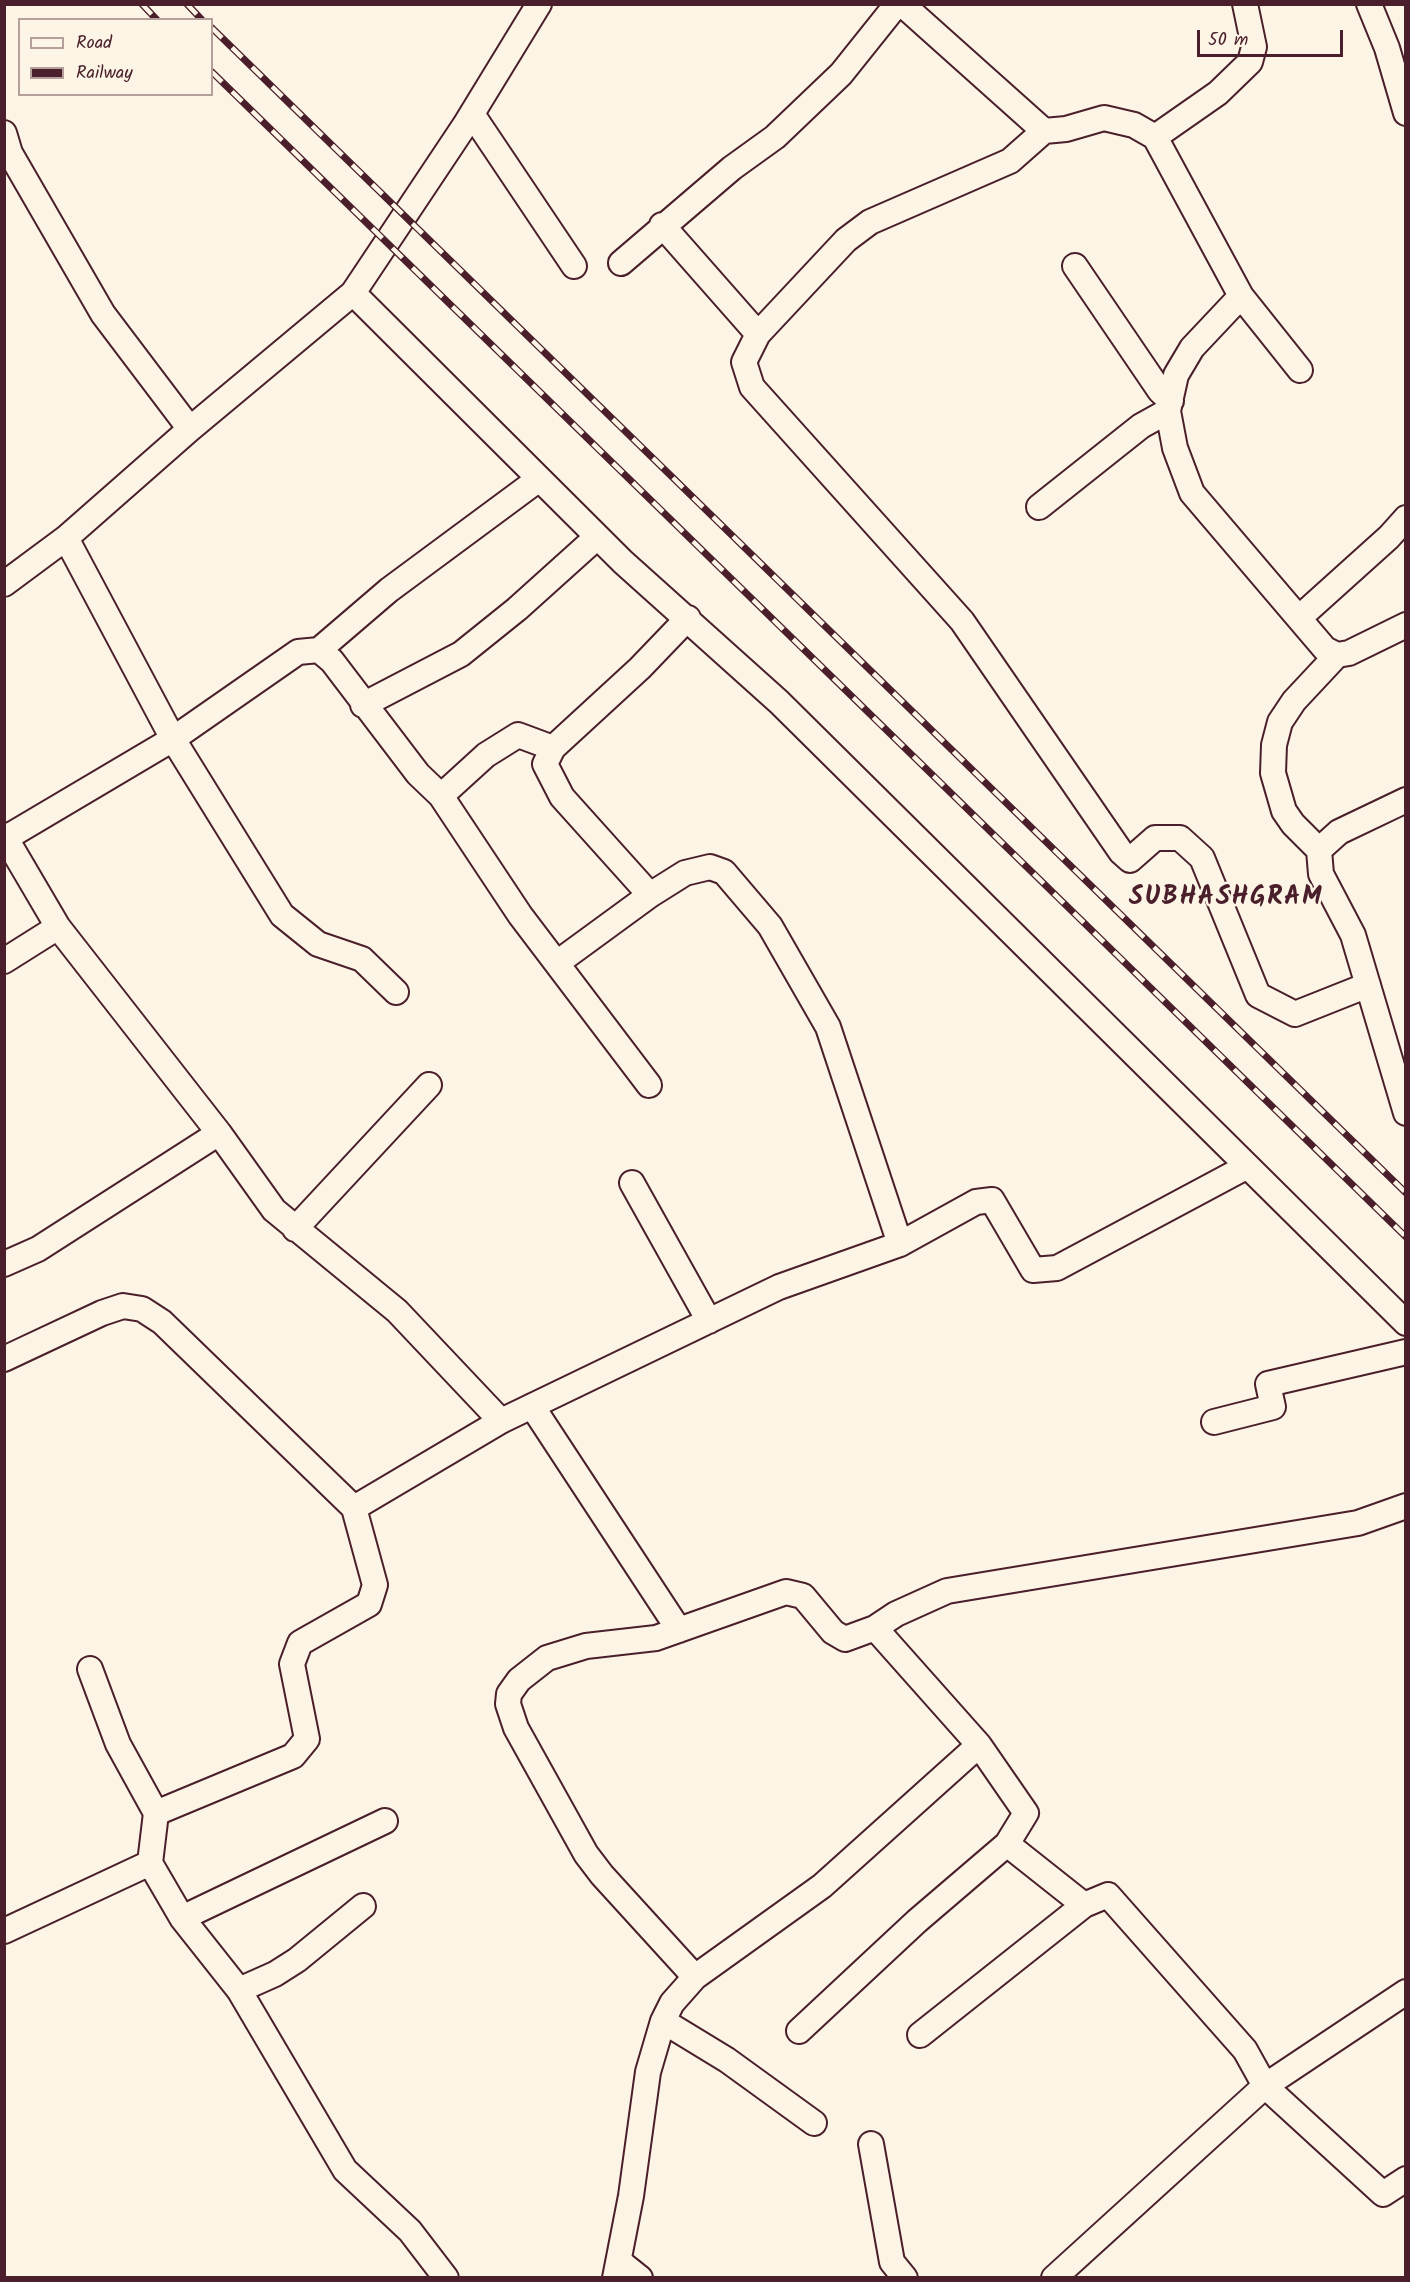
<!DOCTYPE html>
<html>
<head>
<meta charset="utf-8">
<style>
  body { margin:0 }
  #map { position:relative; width:1410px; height:2282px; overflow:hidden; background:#fcf5e5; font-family:Kalam,sans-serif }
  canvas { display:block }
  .frame { position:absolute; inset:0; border:6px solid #4a1f2b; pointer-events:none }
  .legend { position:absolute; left:18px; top:18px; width:195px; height:78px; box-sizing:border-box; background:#fcf5e5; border:2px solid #b59f9b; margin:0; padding:8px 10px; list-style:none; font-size:18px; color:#4a1f2b }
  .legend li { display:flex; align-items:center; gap:12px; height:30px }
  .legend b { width:30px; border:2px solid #b59f9b }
  .scale { position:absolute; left:1197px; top:30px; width:146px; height:27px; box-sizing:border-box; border:3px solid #4a1f2b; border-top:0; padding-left:8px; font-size:18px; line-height:21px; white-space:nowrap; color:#4a1f2b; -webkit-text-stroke:4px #fcf5e5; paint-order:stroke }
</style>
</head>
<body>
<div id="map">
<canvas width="1410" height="2282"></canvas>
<div class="frame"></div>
<ul class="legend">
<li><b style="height:8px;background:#fcf5e5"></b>Road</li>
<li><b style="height:8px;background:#4a1f2b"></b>Railway</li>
</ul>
<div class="scale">50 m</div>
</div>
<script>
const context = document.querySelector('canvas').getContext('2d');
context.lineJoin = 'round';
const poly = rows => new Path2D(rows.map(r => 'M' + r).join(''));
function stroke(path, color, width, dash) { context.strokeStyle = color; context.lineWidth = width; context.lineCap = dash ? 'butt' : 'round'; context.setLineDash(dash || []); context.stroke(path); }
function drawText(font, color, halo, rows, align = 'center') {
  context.font = font + ' Kalam,sans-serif'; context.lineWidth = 5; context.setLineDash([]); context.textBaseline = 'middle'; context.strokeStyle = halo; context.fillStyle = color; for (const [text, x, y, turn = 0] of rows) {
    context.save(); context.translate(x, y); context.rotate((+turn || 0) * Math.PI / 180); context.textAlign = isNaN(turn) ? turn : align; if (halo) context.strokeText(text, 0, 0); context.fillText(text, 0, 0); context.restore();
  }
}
const minor = poly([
  [902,4,1044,131,1066,129,1104,118,1134,125,1155,137,1241,296,1300,370],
  [1369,4,1387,48,1406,113],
  [472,114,574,266],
  [1044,131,1010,161,870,222,846,240,758,334,744,362,752,387,962,621,1121,852,1130,860,1155,838,1180,838,1202,858,1258,995,1295,1014,1368,985],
  [4,133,10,153,103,314,190,429],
  [1155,137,1218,93,1250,62,1254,47,1245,4],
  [662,225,758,334],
  [621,263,732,168,775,137,841,74,897,4],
  [1075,266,1160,391,1171,401],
  [353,293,623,562,779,702,1406,1323],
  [1241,296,1192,348,1176,375,1168,411,1175,448,1192,493,1325,649,1337,655,1349,653,1406,625],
  [1039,507,1141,426,1168,411],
  [66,538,173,739,282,915,318,944,362,959,396,992],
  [4,584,66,538,190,429,353,293,465,125,539,4],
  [1299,618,1389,537,1406,518],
  [319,650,389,590,539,479],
  [363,705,461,654,517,609,597,537],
  [441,796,486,755,518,735,553,748],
  [1406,800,1339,832,1319,850,1321,874,1353,935,1406,1113],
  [4,835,58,927,219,1133,274,1210,397,1311,501,1421],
  [6,838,173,739,298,652,319,650,332,661,418,774,441,796,520,915,649,1085],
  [1319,850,1293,824,1284,811,1273,773,1274,745,1280,722,1294,701,1337,655],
  [650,895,562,797,545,764,553,748,640,668,688,618],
  [4,961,58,927],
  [557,963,650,895,685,873,710,867,724,872,770,926,828,1027,900,1244],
  [632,1183,709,1321],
  [295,1229,429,1085],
  [4,1264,38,1249,219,1133],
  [4,1359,102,1313,123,1306,142,1309,162,1322,354,1508],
  [532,1406,679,1630],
  [1214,1422,1273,1407,1268,1384,1406,1352],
  [90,1669,118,1744,156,1813],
  [150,1863,156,1813,293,1756,307,1739,292,1664,300,1643,369,1604,375,1585,354,1508,501,1421,779,1287,900,1244,976,1202,992,1200,1033,1270,1057,1268,1246,1167],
  [1084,1905,1007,1844,1026,1813,979,1745,875,1628,896,1614,947,1591,1358,1523,1406,1506],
  [182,1918,385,1821],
  [4,1931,150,1863,182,1918,239,1990,345,2170,410,2231,446,2278],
  [695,1977,602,1875,586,1854,516,1728,508,1704,509,1694,519,1680,547,1658,586,1646,656,1638,786,1592,803,1596,833,1632,845,1639,875,1628],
  [239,1990,275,1974,297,1960,363,1906],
  [663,2021,727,2060,814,2123],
  [799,2031,917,1921,1007,1844],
  [920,2035,1084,1905,1108,1895,1245,2050,1265,2086,1383,2194,1406,2179],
  [871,2144,892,2262,905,2278],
  [620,2262,640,2278],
  [615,2278,631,2196,648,2072,663,2021,672,2003,695,1977,822,1886,979,1745],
  [1054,2278,1265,2086,1406,1992]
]);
stroke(minor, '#4a1f2b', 28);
stroke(minor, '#fcf5e5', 24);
const rail = poly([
  [142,4,157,20],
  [187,4,202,20],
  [212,28,1406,1193],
  [212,72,1406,1237]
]);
stroke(rail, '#4a1f2b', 7);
stroke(rail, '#fcf5e5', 4.5, [14]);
context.letterSpacing = '1.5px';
drawText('bold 26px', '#4a1f2b', '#fcf5e5', [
  ["SUBHASHGRAM",1226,900]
]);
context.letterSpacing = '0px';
</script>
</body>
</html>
